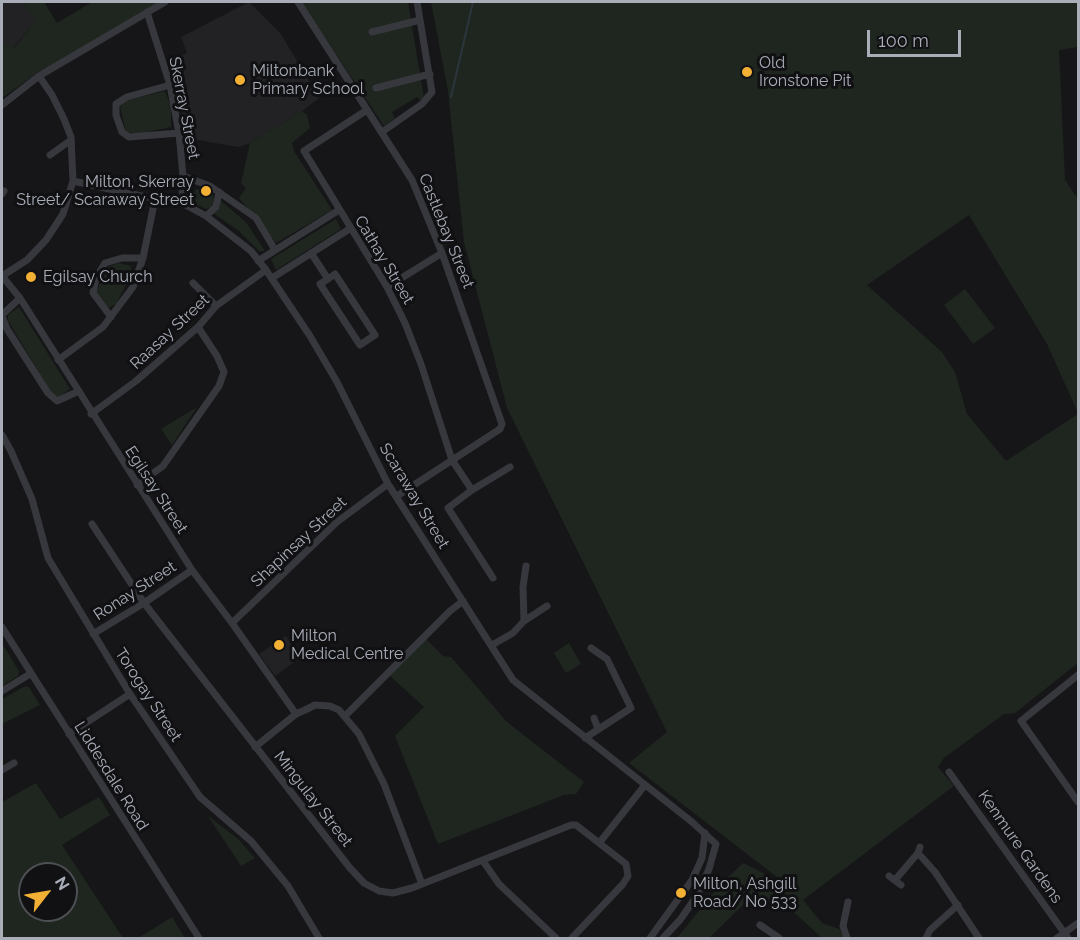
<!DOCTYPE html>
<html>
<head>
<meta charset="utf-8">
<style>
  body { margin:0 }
  #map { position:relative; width:1080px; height:940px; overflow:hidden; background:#161618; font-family:Raleway,sans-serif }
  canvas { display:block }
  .frame { position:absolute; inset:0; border:3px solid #a8adb8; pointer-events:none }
  .north { position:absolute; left:18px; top:862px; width:60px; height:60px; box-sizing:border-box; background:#111113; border:2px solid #4d4f55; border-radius:50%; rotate:59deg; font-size:16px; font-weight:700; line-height:24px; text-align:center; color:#a8adb8 }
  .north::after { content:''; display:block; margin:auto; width:21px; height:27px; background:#f2b134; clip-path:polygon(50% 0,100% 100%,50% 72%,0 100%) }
  .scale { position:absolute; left:867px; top:30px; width:94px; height:27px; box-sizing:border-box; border:3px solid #a8adb8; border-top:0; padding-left:8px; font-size:18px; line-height:21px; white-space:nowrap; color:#a8adb8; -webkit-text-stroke:4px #111113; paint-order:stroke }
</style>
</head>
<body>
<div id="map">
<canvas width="1080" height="940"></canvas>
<div class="frame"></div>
<div class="north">N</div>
<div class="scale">100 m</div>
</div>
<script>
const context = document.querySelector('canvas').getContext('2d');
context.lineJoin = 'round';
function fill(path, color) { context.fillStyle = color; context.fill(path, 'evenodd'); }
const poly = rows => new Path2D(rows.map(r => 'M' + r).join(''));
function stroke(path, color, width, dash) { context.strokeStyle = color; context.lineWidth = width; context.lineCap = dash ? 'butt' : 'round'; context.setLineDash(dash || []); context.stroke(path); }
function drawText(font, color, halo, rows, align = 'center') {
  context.font = font + ' Raleway,sans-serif'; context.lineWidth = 6; context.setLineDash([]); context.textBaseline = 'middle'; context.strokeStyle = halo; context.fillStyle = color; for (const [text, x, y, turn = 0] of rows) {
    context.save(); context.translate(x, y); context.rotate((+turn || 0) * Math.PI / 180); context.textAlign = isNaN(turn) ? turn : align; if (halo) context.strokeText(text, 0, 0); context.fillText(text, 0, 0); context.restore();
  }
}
fill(poly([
  [2,2,23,2,35,22,13,48,2,42],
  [249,2,281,34,319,98,302,111,250,143,238,147,186,138,179,99,167,62,187,53,181,37],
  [286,636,301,657,275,676,259,654]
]), '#222225');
fill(poly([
  [23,2,44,2,57,23,92,2,168,2,47,75,41,70,2,98,2,42,14,48,35,22],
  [301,2,408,2,424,98,420,100,417,97,392,112,395,118,384,126],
  [431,2,1078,2,1078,47,1059,50,1065,180,1078,199,1078,413,1047,344,969,215,867,285,942,352,955,372,967,414,1006,461,1078,414,1078,663,1015,713,1004,714,944,758,938,767,954,786,803,900,822,923,839,929,845,938,822,938,784,903,747,901,709,938,677,938,719,886,743,863,786,884,629,763,667,732,507,408,464,242,448,91],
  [165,91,171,107,171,127,138,134,126,132,120,106,129,100],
  [302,111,307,115,310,128,292,143,294,151,332,210,276,243,239,198,246,188,241,183,250,143],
  [200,189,213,195,214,201,212,208,206,209,196,204,192,196,195,190],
  [220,200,246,222,265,251,259,251,239,231,213,213,220,208],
  [336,219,341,229,276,270,271,259],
  [118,263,131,266,131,275,116,304,108,308,96,292,108,267],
  [965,289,995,328,973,344,944,305],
  [19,307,70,389,59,397,53,395,8,321,8,315],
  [197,407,172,445,161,429],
  [425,638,443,656,451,657,507,722,584,782,576,794,564,795,438,844,395,736,424,707,389,675],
  [2,643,19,671,18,676,2,686],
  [569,643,581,664,566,673,554,653],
  [25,686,29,687,40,705,2,724,2,699],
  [36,783,60,819,99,797,110,815,62,845,123,938,2,938,2,802],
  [30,874,66,874,66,910,30,910],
  [208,816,238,839,255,858,241,866],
  [172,917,185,938,138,938]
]), '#1e261f');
stroke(poly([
  [451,97,473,2]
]), '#2c353c', 2);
stroke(poly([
  [298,2,412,180,442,253,502,424,500,429,397,496],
  [147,12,170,85,179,133,183,176,182,203],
  [372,32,420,20],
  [170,85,127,97,116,104,116,115,122,132,129,137,179,133],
  [376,88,430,74],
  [2,105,39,76,165,2],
  [367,110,304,151,387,287,405,323,421,364,452,460,472,490,448,508,493,578],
  [382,132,422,104,432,92,417,2],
  [50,155,71,140],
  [183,176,210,186,256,218,275,250],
  [73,181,155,199,182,203,206,216,251,251,266,270,310,336,337,382,388,484,513,680,692,822,716,844,709,869,698,894,680,920,663,938],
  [2,194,4,191],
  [206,216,216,207,219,192],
  [311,253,328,279,335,274,375,335,360,345,320,284,328,279],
  [258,261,339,210],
  [2,276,20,298,192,570,232,623,296,714],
  [2,276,27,260,46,240,63,214,73,181,71,137,64,119,52,95,39,76],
  [272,278,351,228],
  [193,283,216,306],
  [387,287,442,253],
  [2,315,20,298],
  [2,316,7,329,48,393,57,401,79,391],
  [111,317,93,293,96,278,105,263,122,258,143,258],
  [58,360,103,327,133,287,143,258,155,199],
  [91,414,136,381,198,327,216,306,266,270],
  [2,435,11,451,32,499,48,558,130,694,200,797,251,841,288,886,319,938],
  [137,485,163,466,219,386,224,372,217,356,198,327],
  [472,490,510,467],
  [92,524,144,603,350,868,364,883,379,891,393,893,412,888,571,825,576,825,626,864,628,876,623,884,572,938],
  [524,621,547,606],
  [232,623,337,522,388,484],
  [2,627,199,938],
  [93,634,144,603,192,570],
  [492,645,513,633,524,621,523,587,526,566],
  [1078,675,1021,721,1078,802],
  [2,691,30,674],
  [345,716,450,611,463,601],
  [594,718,598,729],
  [69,734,130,694],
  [585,738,631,708,607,659,591,648],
  [255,747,296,714,305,710,315,705,330,706,339,710,359,734,384,784,422,884],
  [2,770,14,763],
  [949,772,1068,938],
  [600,842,645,785],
  [918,853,935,872,979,938],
  [483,861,499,884,556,938],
  [889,876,901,885],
  [895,880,918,853,920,847],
  [760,925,779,938],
  [650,938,692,880,702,858,705,833],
  [847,938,843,926,848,902],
  [926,938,930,930,958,905],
  [1057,938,1078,923]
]), '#37383d', 7);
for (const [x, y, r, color] of [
  [747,72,6,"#f2b134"],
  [240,80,6,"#f2b134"],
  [206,191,6,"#f2b134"],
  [31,277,6,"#f2b134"],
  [279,645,6,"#f2b134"],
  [681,893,6,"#f2b134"]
]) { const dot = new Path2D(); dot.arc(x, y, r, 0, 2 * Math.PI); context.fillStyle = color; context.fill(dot); stroke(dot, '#111113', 2); }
drawText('16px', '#a8adb8', '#111113', [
  ["Old",759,63],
  ["Ironstone Pit",759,81],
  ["Miltonbank",252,71],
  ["Primary School",252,89],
  ["Milton, Skerray",194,182,"right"],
  ["Street/ Scaraway Street",194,200,"right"],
  ["Egilsay Church",43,277],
  ["Milton",291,636],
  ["Medical Centre",291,654],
  ["Milton, Ashgill",693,884],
  ["Road/ No 533",693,902]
], 'left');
drawText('16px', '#a8adb8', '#111113', [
  ["Skerray Street",184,108,79],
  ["Castlebay Street",446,231,68],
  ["Cathay Street",384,260,59],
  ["Raasay Street",170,332,-43],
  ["Egilsay Street",156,490,57],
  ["Scaraway Street",414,496,59],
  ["Shapinsay Street",299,542,-43],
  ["Ronay Street",135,591,-33],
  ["Torogay Street",148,695,57],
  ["Liddesdale Road",111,776,58],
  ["Mingulay Street",313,799,52],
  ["Kenmure Gardens",1020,847,55]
]);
</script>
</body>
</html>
